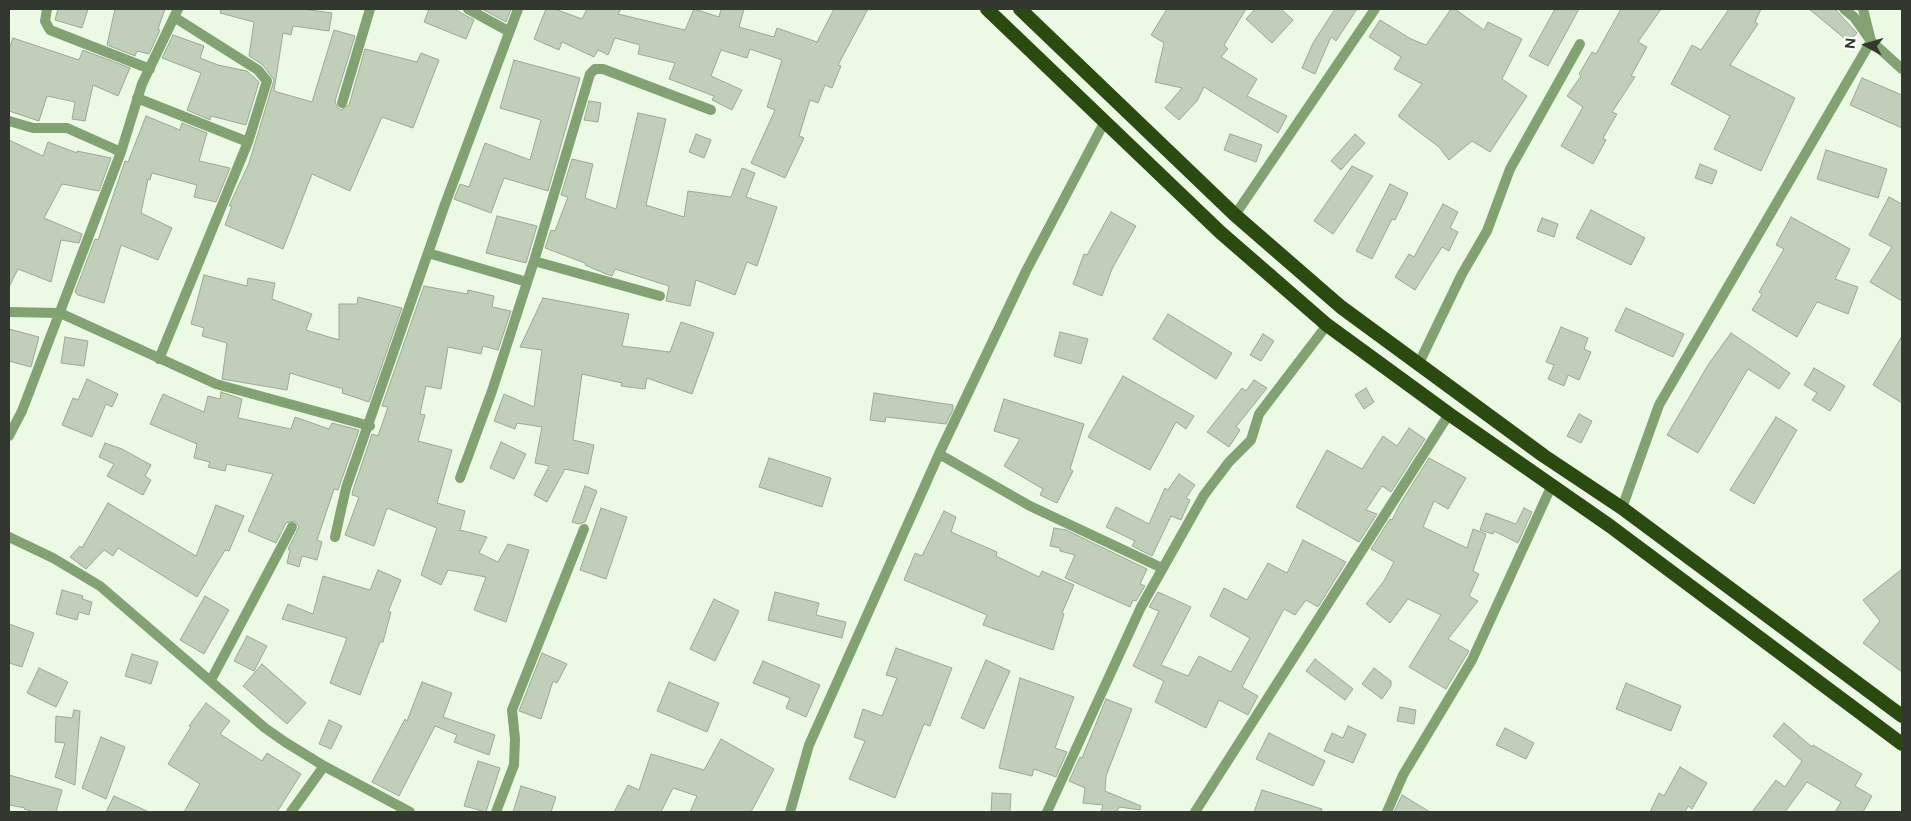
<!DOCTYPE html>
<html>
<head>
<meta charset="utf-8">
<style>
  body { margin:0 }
  #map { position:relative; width:1911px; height:821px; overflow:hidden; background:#ecfae5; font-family:Figtree,sans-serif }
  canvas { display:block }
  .frame { position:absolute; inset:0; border:10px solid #32372f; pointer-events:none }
  .north { position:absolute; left:1841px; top:20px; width:50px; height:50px; -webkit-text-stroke:4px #fff; paint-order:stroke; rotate:276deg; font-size:14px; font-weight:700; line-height:20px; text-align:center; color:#32372f }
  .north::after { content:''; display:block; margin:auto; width:18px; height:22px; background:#32372f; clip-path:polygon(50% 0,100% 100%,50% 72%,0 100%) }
</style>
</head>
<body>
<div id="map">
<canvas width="1911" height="821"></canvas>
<div class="frame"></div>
<div class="north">N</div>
</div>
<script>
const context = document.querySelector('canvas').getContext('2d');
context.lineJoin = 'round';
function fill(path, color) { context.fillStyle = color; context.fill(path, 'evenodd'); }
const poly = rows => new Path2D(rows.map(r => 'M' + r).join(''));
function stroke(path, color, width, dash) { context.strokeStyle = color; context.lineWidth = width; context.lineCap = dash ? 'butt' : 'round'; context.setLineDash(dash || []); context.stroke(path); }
const building = poly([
  [58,9,88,9,82,28,55,20,58,9],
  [115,9,165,9,158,29,160,30,149,54,137,51,135,56,107,45,115,9],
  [221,9,303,9,332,13,329,31,293,26,291,35,283,33,274,91,312,102,334,30,355,36,335,101,337,107,341,110,349,105,365,49,417,62,421,53,439,60,413,128,382,117,350,191,312,174,283,249,225,225,232,206,229,206,249,163,274,80,263,65,249,56,254,22,220,13,221,9],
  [429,9,454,9,474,20,466,39,424,22,429,9],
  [482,9,511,9,506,22,482,9],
  [546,9,555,9,582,19,587,9,621,9,618,14,685,30,694,9,719,17,721,9,744,9,739,27,774,37,777,28,817,42,834,9,868,9,838,65,841,66,832,88,825,85,818,103,810,100,799,136,804,138,785,178,751,163,775,110,767,107,782,60,750,49,747,58,721,50,711,76,742,90,732,110,712,100,714,96,669,79,675,63,638,54,640,45,615,38,608,55,598,50,594,57,562,42,559,50,534,39,546,9],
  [1167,9,1246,9,1224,45,1228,49,1221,57,1257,79,1247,96,1287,116,1278,133,1204,87,1197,101,1179,120,1165,108,1182,88,1155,82,1164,43,1151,35,1167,9],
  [1255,9,1281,9,1293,20,1272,43,1246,19,1255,9],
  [1335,9,1357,9,1336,41,1331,37,1315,74,1302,68,1313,43,1335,9],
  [1451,9,1455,9,1484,30,1488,22,1522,39,1502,79,1527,96,1490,152,1472,141,1449,160,1439,147,1398,116,1422,84,1394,69,1401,57,1369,37,1380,20,1411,39,1426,45,1451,9],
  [1555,9,1579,9,1548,66,1529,56,1555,9],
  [1621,9,1661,9,1638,42,1647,47,1631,76,1635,77,1612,112,1617,114,1603,138,1606,140,1593,164,1561,146,1583,107,1567,96,1581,76,1579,74,1592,52,1596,54,1621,9],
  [1729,9,1761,9,1755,22,1758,24,1730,65,1795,98,1761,171,1714,149,1730,116,1671,84,1692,45,1701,50,1729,9],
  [1809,9,1835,9,1857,33,1849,42,1809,9],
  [173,35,204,46,200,58,218,65,247,71,259,82,246,125,211,116,210,120,187,110,201,73,162,58,173,35],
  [13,38,79,60,83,50,130,68,118,96,93,85,85,121,72,119,75,102,47,96,39,121,9,111,9,49,13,38],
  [514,60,580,78,548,191,504,178,491,213,454,199,460,184,469,187,485,143,530,160,541,120,500,108,514,60],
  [1862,78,1902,95,1902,128,1850,105,1862,78],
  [589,101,601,103,598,122,584,120,589,101],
  [638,113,666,119,646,205,684,217,688,191,731,197,742,168,755,173,746,197,777,207,757,266,747,262,735,295,696,280,690,306,666,301,669,286,615,269,612,276,606,274,585,265,585,263,545,248,551,230,555,231,568,197,561,195,572,159,593,164,585,198,616,209,638,113],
  [146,116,180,130,182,123,207,133,199,161,230,168,216,202,194,197,197,185,152,173,150,180,148,179,141,213,172,228,158,260,121,245,104,303,78,295,75,292,95,239,98,240,125,161,128,162,146,116],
  [696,134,711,140,704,158,689,152,696,134],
  [1230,134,1262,145,1256,162,1224,150,1230,134],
  [1355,134,1365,143,1341,170,1331,161,1355,134],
  [9,140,43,156,48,142,77,153,77,151,111,158,99,191,62,184,44,218,82,234,79,243,61,240,51,282,18,269,9,287,9,140],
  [1826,150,1887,169,1878,198,1817,179,1826,150],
  [1700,164,1717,171,1712,184,1695,178,1700,164],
  [1352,166,1373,176,1333,234,1314,221,1352,166],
  [1390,184,1408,193,1395,220,1392,219,1372,259,1356,251,1390,184],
  [1889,197,1902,204,1902,301,1870,282,1892,247,1869,235,1889,197],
  [1443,204,1458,212,1450,228,1458,232,1449,251,1442,247,1415,290,1395,277,1409,254,1414,257,1443,204],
  [1591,210,1645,238,1631,265,1576,238,1591,210],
  [1111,212,1136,226,1112,269,1102,296,1073,284,1084,254,1087,255,1111,212],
  [497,216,537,226,526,263,486,253,497,216],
  [1791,217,1850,249,1835,279,1858,287,1848,314,1817,302,1797,337,1752,310,1762,294,1759,292,1784,249,1776,245,1791,217],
  [1542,218,1558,224,1554,237,1537,231,1542,218],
  [204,275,247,286,248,278,275,283,272,299,312,314,306,330,339,340,339,304,357,304,358,297,402,308,369,402,342,393,343,389,290,373,287,390,222,379,227,343,202,336,204,328,191,324,204,275],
  [424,286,467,294,468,290,494,296,492,307,511,311,498,350,483,346,481,354,448,347,441,389,426,386,420,414,425,415,418,441,452,450,437,503,465,511,460,530,487,537,479,553,498,562,508,544,529,550,506,622,474,610,486,577,448,570,441,585,421,575,437,528,387,508,374,546,345,535,359,497,352,495,353,490,372,434,378,436,388,407,382,406,424,286],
  [543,298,629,314,622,346,670,352,681,322,714,333,692,394,647,378,645,389,621,386,622,383,582,374,573,440,594,445,588,474,565,469,547,502,534,495,549,466,535,463,542,427,517,423,515,429,494,421,504,394,534,407,542,350,520,347,543,298],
  [1626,308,1684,334,1673,357,1615,331,1626,308],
  [1168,314,1232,353,1216,379,1153,339,1168,314],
  [1561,327,1588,338,1584,349,1591,352,1579,380,1568,375,1564,386,1548,379,1554,365,1546,362,1561,327],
  [9,329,39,337,31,367,9,361,9,329],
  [1060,332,1088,339,1081,364,1054,356,1060,332],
  [1731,333,1790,373,1779,389,1748,369,1698,453,1667,435,1708,365,1731,333],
  [1263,334,1274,341,1261,361,1250,355,1263,334],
  [1902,336,1902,403,1873,385,1902,336],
  [65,337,88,341,84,366,61,363,65,337],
  [1814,368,1845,386,1830,411,1812,400,1817,393,1804,385,1814,368],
  [1123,376,1194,416,1186,429,1176,422,1150,470,1088,437,1123,376],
  [87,379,118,394,112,407,106,404,92,437,62,425,73,398,78,400,87,379],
  [1254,380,1267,388,1236,427,1240,430,1229,447,1207,432,1242,388,1246,391,1254,380],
  [1366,388,1374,402,1364,409,1355,395,1366,388],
  [221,392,242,399,238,418,291,429,295,417,329,429,332,423,359,430,338,490,334,489,317,540,322,542,317,560,302,556,299,567,287,563,290,550,288,549,299,527,295,521,286,523,276,543,248,531,273,474,227,464,225,471,208,467,210,462,194,458,197,444,150,424,163,394,204,412,208,396,220,399,221,392],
  [874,393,953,405,953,410,946,424,886,417,885,422,870,420,874,393],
  [1004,399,1084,424,1070,469,1073,471,1057,503,1040,495,1043,489,1004,466,1020,439,994,431,1004,399],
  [1579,414,1592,421,1581,443,1567,436,1579,414],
  [1776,417,1797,430,1754,504,1730,490,1776,417],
  [1409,428,1425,439,1391,492,1382,486,1366,510,1377,514,1359,542,1296,507,1327,450,1362,469,1383,436,1397,446,1409,428],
  [501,442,526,454,514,479,490,468,501,442],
  [105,443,122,449,151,465,145,476,151,480,143,495,107,476,114,464,99,457,105,443],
  [769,458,831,478,822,507,759,487,769,458],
  [1429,458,1466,478,1448,509,1434,501,1423,527,1467,548,1473,529,1486,534,1473,571,1479,574,1469,596,1478,601,1448,639,1469,651,1446,689,1409,667,1441,615,1408,599,1390,623,1366,604,1384,581,1394,562,1371,549,1390,519,1392,520,1400,504,1429,458],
  [1179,474,1195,485,1186,498,1190,500,1181,520,1171,516,1152,556,1132,546,1135,541,1106,527,1116,507,1149,524,1165,488,1168,490,1179,474],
  [585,486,597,491,585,522,579,524,572,522,585,486],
  [108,503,196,556,216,505,244,516,229,551,225,550,197,597,118,548,113,556,104,550,86,569,70,557,80,546,82,548,108,503],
  [601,508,627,517,606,579,580,570,601,508],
  [1524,508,1532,512,1518,543,1494,531,1493,534,1480,530,1486,513,1516,524,1524,508],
  [944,511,956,517,951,532,997,552,996,556,1039,577,1042,571,1074,585,1062,613,1064,614,1053,650,983,625,987,615,904,580,915,553,922,556,944,511],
  [1054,528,1066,530,1147,569,1140,584,1145,586,1136,601,1133,600,1130,607,1065,578,1075,555,1060,551,1060,548,1050,546,1054,528],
  [1303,540,1346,562,1318,607,1306,600,1295,615,1284,609,1242,687,1258,696,1248,715,1219,700,1206,728,1155,702,1164,681,1133,666,1159,611,1149,607,1158,592,1191,607,1161,665,1188,676,1199,656,1231,672,1250,638,1210,616,1224,588,1247,600,1268,563,1287,573,1303,540],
  [1902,569,1902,672,1863,643,1880,621,1863,600,1902,569],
  [378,570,401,580,388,612,391,612,383,642,380,642,360,695,330,683,347,638,282,619,288,604,313,614,323,576,370,590,378,570],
  [62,590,83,596,82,599,92,602,89,615,79,612,77,620,56,614,62,590],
  [775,592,819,603,816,615,846,622,842,638,768,620,775,592],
  [205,596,229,610,204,654,180,640,205,596],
  [714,599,739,611,715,661,690,649,714,599],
  [9,624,34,633,22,667,9,663,9,624],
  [247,636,267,646,254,671,234,661,247,636],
  [896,648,952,668,930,726,924,724,895,798,849,779,865,741,854,737,863,709,882,716,897,678,886,675,896,648],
  [542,653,567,664,557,683,553,681,541,719,519,711,542,653],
  [132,654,158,662,151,684,125,676,132,654],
  [1315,659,1353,689,1345,700,1306,671,1315,659],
  [986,660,1010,671,984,729,961,718,986,660],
  [763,661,820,685,806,717,786,708,790,698,753,683,763,661],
  [262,664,306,703,287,724,243,686,262,664],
  [39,668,68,682,56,707,27,693,39,668],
  [1374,668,1391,681,1391,686,1382,699,1362,684,1374,668],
  [1020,678,1074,697,1055,748,1067,752,1056,777,1034,769,1032,776,999,768,1020,678],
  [422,682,452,693,443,717,495,735,489,755,454,742,457,735,435,726,399,796,372,782,405,719,407,721,422,682],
  [669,682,719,703,707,732,657,711,669,682],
  [1626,683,1681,706,1671,731,1616,709,1626,683],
  [1106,699,1132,709,1106,776,1105,791,1141,806,1140,810,1119,807,1117,812,1101,812,1103,805,1083,803,1085,788,1069,781,1080,757,1082,758,1106,699],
  [206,703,230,721,220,734,262,761,267,753,301,774,277,812,184,812,200,784,168,764,191,727,189,726,206,703],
  [1400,707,1416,710,1414,724,1397,721,1400,707],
  [74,710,80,711,75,785,55,777,65,743,55,742,56,716,72,718,74,710],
  [329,720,342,726,331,749,319,744,329,720],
  [1784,723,1812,747,1813,745,1862,774,1855,786,1872,796,1863,812,1835,812,1841,802,1807,782,1785,812,1752,812,1776,780,1785,787,1802,761,1773,736,1784,723],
  [1348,726,1366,734,1353,763,1324,751,1332,733,1343,738,1348,726],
  [1505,728,1534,743,1526,759,1496,745,1505,728],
  [1269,733,1325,761,1313,786,1256,759,1269,733],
  [101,737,125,747,106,799,82,788,101,737],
  [721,739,774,769,751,812,690,812,697,796,673,788,661,812,614,812,628,785,639,790,651,754,704,770,721,739],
  [478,761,500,768,486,812,464,806,478,761],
  [1680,767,1707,783,1692,809,1688,806,1685,812,1650,812,1659,793,1664,796,1680,767],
  [9,775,62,790,56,812,34,812,24,809,25,808,9,805,9,775],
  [521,786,556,797,551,812,513,812,521,786],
  [1262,790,1322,809,1321,812,1254,812,1262,790],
  [992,793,1011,794,1010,812,991,812,992,793],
  [1402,795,1430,812,1394,812,1402,795],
  [114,796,149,812,106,812,114,796]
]);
fill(building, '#c0ceba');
stroke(building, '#9ca895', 1);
stroke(poly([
  [47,9,45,21,50,30,150,69],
  [468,9,508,31],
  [1844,9,1854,17,1871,41,1902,69],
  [137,98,248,142],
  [342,103,370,9],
  [9,121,33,128,67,128,121,152],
  [1235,215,1375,9],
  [428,253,527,282],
  [534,261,660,296],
  [9,312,60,313,216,384,370,426],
  [159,359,248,142,267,81,258,70,174,17],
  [1419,363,1462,274,1487,231,1510,169,1580,44],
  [9,436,22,411,121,152,142,84,178,9],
  [939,454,1030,506,1162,568],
  [460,478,492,391,534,261,590,74,595,69,603,69,711,110],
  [1622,508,1659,405,1871,41,1863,9],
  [9,537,53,558,100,586,265,728,285,742,324,766,410,812],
  [335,537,346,488,444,207,518,9],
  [211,680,292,527],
  [291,812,324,766],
  [496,812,514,765,515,739,512,710,584,529],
  [790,812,809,745,939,454,1026,271,1105,121],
  [1047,812,1141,607,1204,495,1229,462,1251,440,1259,414,1327,325],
  [1195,812,1449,414],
  [1387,812,1403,775,1472,660,1551,487]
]), '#83a273', 10);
stroke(poly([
  [987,9,1220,232,1327,325,1449,414,1610,526,1902,744],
  [1020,9,1235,215,1341,307,1544,456,1622,508,1902,716]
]), '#2a4a10', 14);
</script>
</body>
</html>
